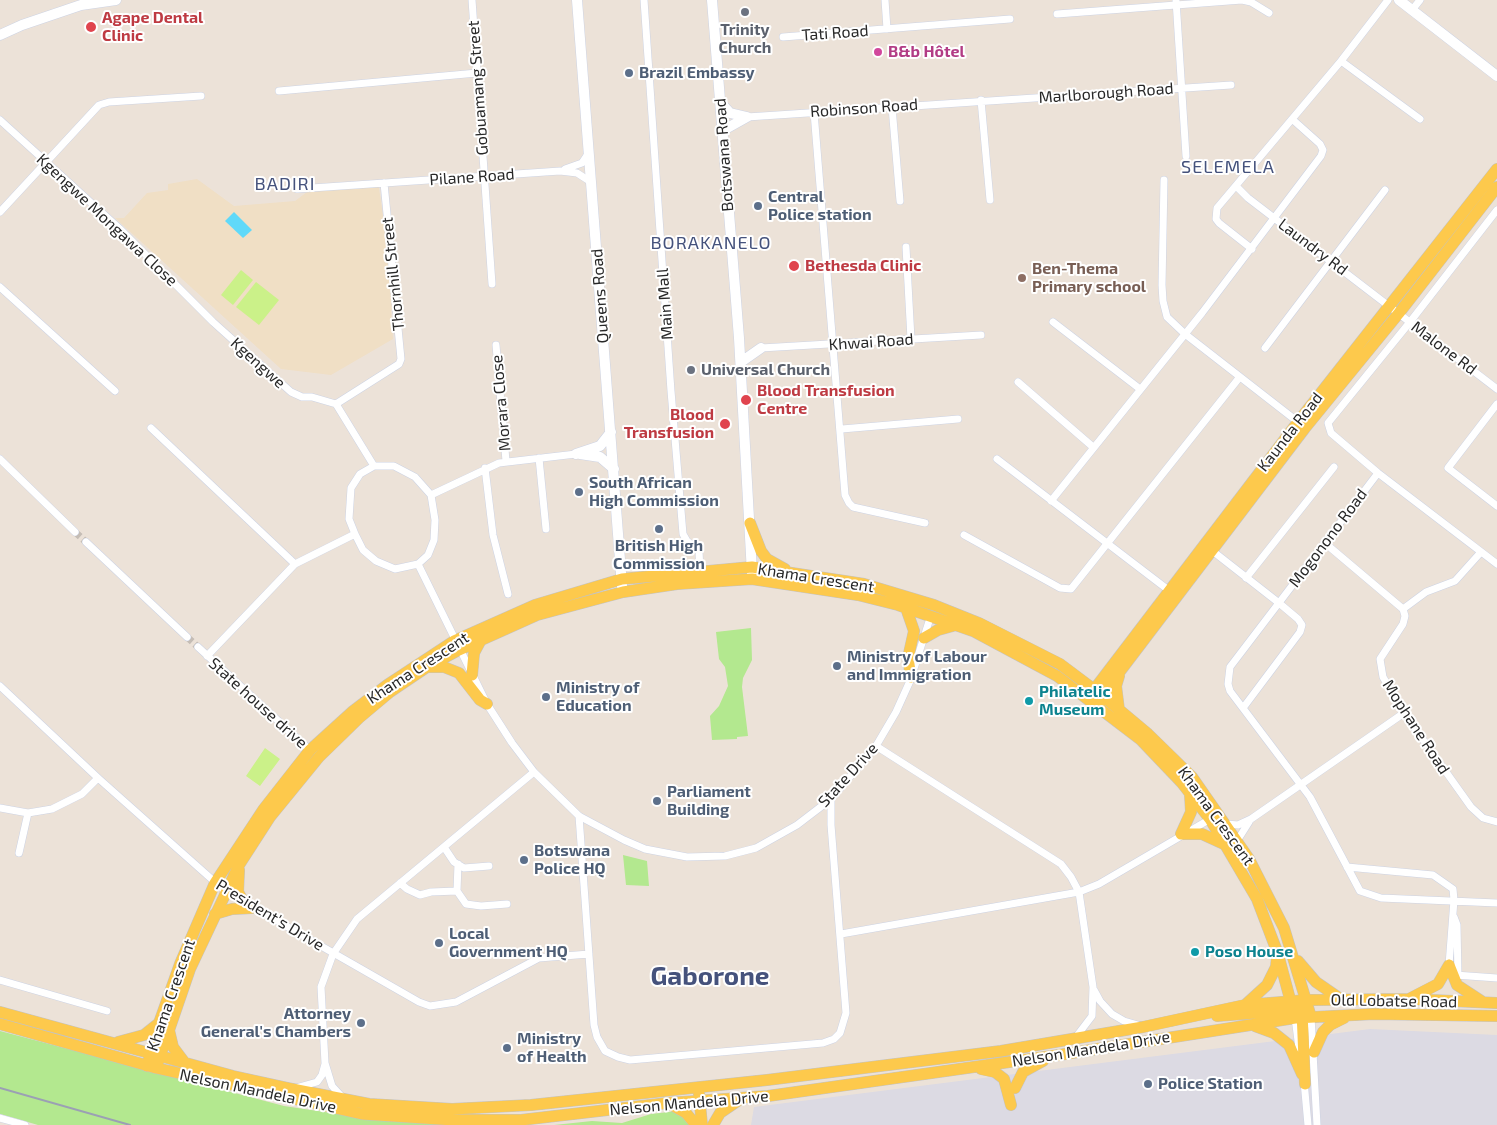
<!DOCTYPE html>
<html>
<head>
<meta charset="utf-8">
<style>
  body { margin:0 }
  canvas { display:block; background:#ece2d8 }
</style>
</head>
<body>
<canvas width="1497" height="1125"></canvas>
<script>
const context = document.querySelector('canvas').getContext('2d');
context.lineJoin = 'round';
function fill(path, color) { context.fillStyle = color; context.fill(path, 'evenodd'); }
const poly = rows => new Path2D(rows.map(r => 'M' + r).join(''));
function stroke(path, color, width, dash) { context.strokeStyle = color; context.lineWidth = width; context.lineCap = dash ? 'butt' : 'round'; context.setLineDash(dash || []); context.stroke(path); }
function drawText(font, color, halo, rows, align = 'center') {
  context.font = font + ' "Exo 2",sans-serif'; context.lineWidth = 4; context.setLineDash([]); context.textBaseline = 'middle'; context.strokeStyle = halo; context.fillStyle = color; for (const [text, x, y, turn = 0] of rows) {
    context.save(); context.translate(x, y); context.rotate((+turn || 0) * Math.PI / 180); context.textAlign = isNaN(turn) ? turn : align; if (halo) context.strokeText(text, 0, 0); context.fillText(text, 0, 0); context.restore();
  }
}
fill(poly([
  [1370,1029,1497,1035,1497,1125,751,1125,754,1107]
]), '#dcdae3');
fill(poly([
  [197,179,234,206,295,201,315,186,378,181,390,266,399,305,391,310,393,339,331,375,281,369,115,218,124,218,147,193,168,190,168,184]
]), '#f0dfc5');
fill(poly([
  [751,628,752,660,743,678,742,687,748,736,737,737,737,739,712,740,710,716,719,706,728,686,725,667,719,659,716,632],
  [623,855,647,861,649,886,626,885],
  [0,1031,284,1106,372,1119,474,1125,38,1125,0,1114],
  [678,1111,693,1125,554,1125,592,1121,622,1123,651,1114]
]), '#b3e88f');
fill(poly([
  [241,270,253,280,233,305,221,295],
  [256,282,279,300,259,325,236,307],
  [265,748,280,759,260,786,246,776]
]), '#cbf189');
fill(poly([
  [234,212,252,230,243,238,225,221]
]), '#60d9f9');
stroke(poly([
  [75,532,86,542],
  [187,637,198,647]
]), '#c5bdb5', 7, [7, 3.5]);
const street = poly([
  [472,0,492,284],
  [644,0,671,391,683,534,687,541,699,551,700,571],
  [885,0,887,29],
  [1176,0,1186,156],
  [1412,10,1420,0],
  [1057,14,1242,0,1251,2,1269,13],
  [783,37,1010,19],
  [1341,61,1420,119],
  [279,91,477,73],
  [981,100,990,200],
  [892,107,900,201],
  [814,112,845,495,849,503,853,507,925,523],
  [747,117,1231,85],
  [0,120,120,229,213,322,291,392,302,397,312,397,336,404],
  [565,169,582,163,588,154],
  [1164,180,1162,285,1163,301,1167,317,1185,334,1298,422],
  [1237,187,1248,198,1497,389],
  [297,189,560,171,577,173,591,182],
  [1497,210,1410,322,1328,423,1331,433,1378,473,1497,564],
  [0,212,99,105,109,102,201,96],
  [906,247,911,339],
  [1252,249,1219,223,1216,219,1217,208,1341,61,1388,0],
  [0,287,115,391],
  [1053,322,1140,389],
  [496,345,506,461],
  [761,348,981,335],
  [1265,348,1385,190],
  [1018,382,1093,447],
  [336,404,399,364,401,359,384,183],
  [336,404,374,466],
  [1497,404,1448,468,1497,506],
  [151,428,295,564],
  [842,429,958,419],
  [539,458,546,529],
  [0,459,75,532],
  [997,459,1171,592],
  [374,466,394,466,415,477,431,495,435,520,434,540,428,555,418,564,395,569,376,561,363,550,355,534,349,519,351,488,360,474,374,466],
  [485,468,493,535,508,594],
  [1378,473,1230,667,1228,684,1230,691,1310,797,1360,891,1381,898,1497,903],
  [431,495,499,463,576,454],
  [1051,501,1202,313,1321,156,1323,150,1320,144,1292,119],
  [964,535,1060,588,1071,589,1239,378],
  [86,542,187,637],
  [1326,544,1403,609,1405,616,1403,624,1380,659,1383,677,1404,713,1471,807,1483,818,1497,822],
  [1210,549,1279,603,1298,619,1302,625,1300,632,1243,708],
  [418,564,487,704,512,743,534,772,579,816,624,840,645,849,687,857,725,856,756,848,797,825,831,799,876,746,896,712,910,681,931,615],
  [1246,578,1334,467],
  [1403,609,1426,592,1455,581,1481,552],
  [198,647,311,751],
  [207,656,295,564,355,534],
  [0,686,98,778,225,891,419,1002,430,1006,456,1002,539,958,589,954],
  [876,746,1061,864,1071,877,1079,892,1093,987,1092,1016,1076,1037],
  [0,808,28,813,52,809,82,794,98,778],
  [579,816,594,1025,597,1037,605,1051,618,1057,630,1060,823,1043,834,1039,840,1033,846,1013,831,825,831,799],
  [1226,824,1238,825,1251,819,1404,713],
  [1237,841,1249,822],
  [444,847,454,862,464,868,489,866],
  [19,853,28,813],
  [1347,867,1433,875,1453,889,1454,900,1449,965],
  [400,883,407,889,420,895,431,892,457,891,466,904,481,906,507,904],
  [457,891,458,864],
  [1454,917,1457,925,1458,976],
  [841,934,1079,892,1099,884,1212,818],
  [1455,975,1497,978],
  [0,980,107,1011],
  [1094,990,1100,1001,1112,1014,1124,1021,1138,1025],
  [1311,1017,1317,1125],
  [1295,1018,1299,1048],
  [1304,1081,1308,1125],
  [299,1087,317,1082,322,1075,325,1064],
  [343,1098,332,1086,325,1063,321,987,333,954,357,919,534,772],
  [0,1118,25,1125]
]);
const secondary = poly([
  [577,0,622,586],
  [712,0,739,338,752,573],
  [1399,0,1497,76],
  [0,35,22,25,81,5,116,0],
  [720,102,730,113,747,117],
  [722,131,747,117],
  [741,362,761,348],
  [576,454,600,446,611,432],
  [580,454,600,457,614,469]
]);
const primary = poly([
  [750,523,761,551,767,559,785,569],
  [906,608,914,631,908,658,911,677],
  [924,638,938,630,956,625],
  [429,667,444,667,459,673,480,700,487,704],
  [472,675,474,653,482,638],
  [1090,695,1298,422,1497,169],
  [1100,702,1121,670,1305,428,1399,313,1497,187],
  [1119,710,1116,686,1119,676],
  [1181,834,1202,834,1226,845],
  [1181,834,1191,812,1190,794],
  [239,870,238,892,243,901],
  [215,914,232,909,252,908],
  [1298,961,1316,982,1342,1000],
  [1449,965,1457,985,1483,1002],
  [1409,999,1438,984,1449,965],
  [1245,1005,1267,985,1276,967,1277,957],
  [1302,1011,1305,1084],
  [0,1012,233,1076,288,1088,369,1104,452,1109,531,1105,767,1080,1001,1051,1143,1027,1245,1005,1307,1000,1409,999,1497,1003],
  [1217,1016,1293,1010,1301,1011],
  [0,1024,156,1068,362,1114,454,1120,521,1120,668,1103,768,1096,1059,1055,1295,1018,1374,1014,1497,1016],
  [1255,1026,1274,1033,1289,1045,1302,1074],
  [169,1030,173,1047,185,1063],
  [118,1042,144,1035,159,1023],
  [1314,1052,1323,1032,1330,1025,1344,1018],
  [147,1066,159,1023,180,964,215,883,263,810,310,750,353,711,387,685,454,641,535,605,622,579,752,567,864,584,934,605,979,623,1060,664,1104,697,1147,733,1192,777,1249,859,1284,928,1311,1017],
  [156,1068,190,969,239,865,270,817,319,757,359,718,390,692,427,667,459,650,537,615,623,592,677,584,752,579,858,595,898,605,973,631,1057,676,1141,740,1182,783,1210,819,1257,899,1278,954,1295,1018],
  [981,1069,995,1072,1004,1079,1011,1105],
  [1015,1088,1023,1072,1043,1061],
  [699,1094,702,1125],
  [668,1103,686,1113,696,1125],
  [713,1125,720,1113,739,1100]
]);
stroke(street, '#cdd3e3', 8);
stroke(secondary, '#cdd3e3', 11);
stroke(primary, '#c3c3c3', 12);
stroke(street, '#fff', 7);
stroke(secondary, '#fff', 10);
stroke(primary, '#fdc94c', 11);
stroke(poly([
  [0,1088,130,1125]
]), '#9ba0b4', 2);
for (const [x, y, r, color] of [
  [745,12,5,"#6b7280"],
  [91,27,6,"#e0444e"],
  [878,52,5,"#d1479c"],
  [629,73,5,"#5c6f8a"],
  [758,206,5,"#5c6f8a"],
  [794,266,6,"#e0444e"],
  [1022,278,5,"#8d6e63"],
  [691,370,5,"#6b7280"],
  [746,400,6,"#e0444e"],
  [725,424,6,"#e0444e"],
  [579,492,5,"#5c6f8a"],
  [659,529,5,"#5c6f8a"],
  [837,666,5,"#5c6f8a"],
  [546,697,5,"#5c6f8a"],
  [1029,701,5,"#0f9aa8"],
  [657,801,5,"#5c6f8a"],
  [524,860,5,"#5c6f8a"],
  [439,943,5,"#5c6f8a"],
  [1195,952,5,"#0f9aa8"],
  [361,1023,5,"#5c6f8a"],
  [507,1048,5,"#5c6f8a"],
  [1148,1084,5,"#5c6f8a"]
]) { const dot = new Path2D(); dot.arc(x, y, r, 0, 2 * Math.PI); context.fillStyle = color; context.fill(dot); stroke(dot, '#fff', 2); }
drawText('bold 16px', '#be3a42', '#fff', [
  ["Agape Dental",102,18],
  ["Clinic",102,36],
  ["Bethesda Clinic",805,266],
  ["Blood Transfusion",757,391],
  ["Centre",757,409],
  ["Blood",714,415,"right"],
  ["Transfusion",714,433,"right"]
], 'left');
drawText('bold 16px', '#5b616d', '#fff', [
  ["Trinity",745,30],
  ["Church",745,48],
  ["Universal Church",701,370,"left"]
]);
drawText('16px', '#282828', '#fff', [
  ["Tati Road",835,33,-4],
  ["Gobuamang Street",478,88,-94],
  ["Marlborough Road",1106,93,-4],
  ["Robinson Road",864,108,-4],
  ["Botswana Road",724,155,-94],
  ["Pilane Road",472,177,-4],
  ["Kgengwe Mongawa Close",107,220,43],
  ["Laundry Rd",1313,247,37],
  ["Thornhill Street",393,274,-96],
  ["Queens Road",600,296,-94],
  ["Main Mall",665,304,-94],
  ["Khwai Road",871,342,-4],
  ["Malone Rd",1444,348,37],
  ["Kgengwe",258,363,42],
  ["Morara Close",501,403,-95],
  ["Kaunda Road",1290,432,-52],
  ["Mogonono Road",1328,538,-53],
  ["Khama Crescent",816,578,9],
  ["Khama Crescent",418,668,-33],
  ["State house drive",258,703,42],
  ["Mophane Road",1416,727,57],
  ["State Drive",848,775,-48],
  ["Khama Crescent",1216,816,54],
  ["President's Drive",270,915,31],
  ["Khama Crescent",171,995,-71],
  ["Old Lobatse Road",1394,1001,1],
  ["Nelson Mandela Drive",1091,1049,-9],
  ["Nelson Mandela Drive",258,1091,12],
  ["Nelson Mandela Drive",689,1103,-5]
]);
drawText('bold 16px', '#b23c85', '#fff', [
  ["B&b Hôtel",888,52]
], 'left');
drawText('bold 16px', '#4e5e75', '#fff', [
  ["Brazil Embassy",639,73],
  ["Central",768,197],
  ["Police station",768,215],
  ["South African",589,483],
  ["High Commission",589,501],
  ["British High",659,546,"center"],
  ["Commission",659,564,"center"],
  ["Ministry of Labour",847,657],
  ["and Immigration",847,675],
  ["Ministry of",556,688],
  ["Education",556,706],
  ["Parliament",667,792],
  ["Building",667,810],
  ["Botswana",534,851],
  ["Police HQ",534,869],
  ["Local",449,934],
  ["Government HQ",449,952],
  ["Attorney",351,1014,"right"],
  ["General's Chambers",351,1032,"right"],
  ["Ministry",517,1039],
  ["of Health",517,1057],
  ["Police Station",1158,1084]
], 'left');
drawText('bold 16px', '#785e54', '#fff', [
  ["Ben-Thema",1032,269],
  ["Primary school",1032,287]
], 'left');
drawText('bold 16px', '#0d838f', '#fff', [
  ["Philatelic",1039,692],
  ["Museum",1039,710],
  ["Poso House",1205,952]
], 'left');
context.letterSpacing = '1px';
drawText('18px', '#45527c', '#fff', [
  ["SELEMELA",1228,167],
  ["BADIRI",285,184],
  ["BORAKANELO",711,243]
]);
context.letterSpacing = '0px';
drawText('bold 26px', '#45527c', '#fff', [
  ["Gaborone",710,976]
]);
</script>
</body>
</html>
